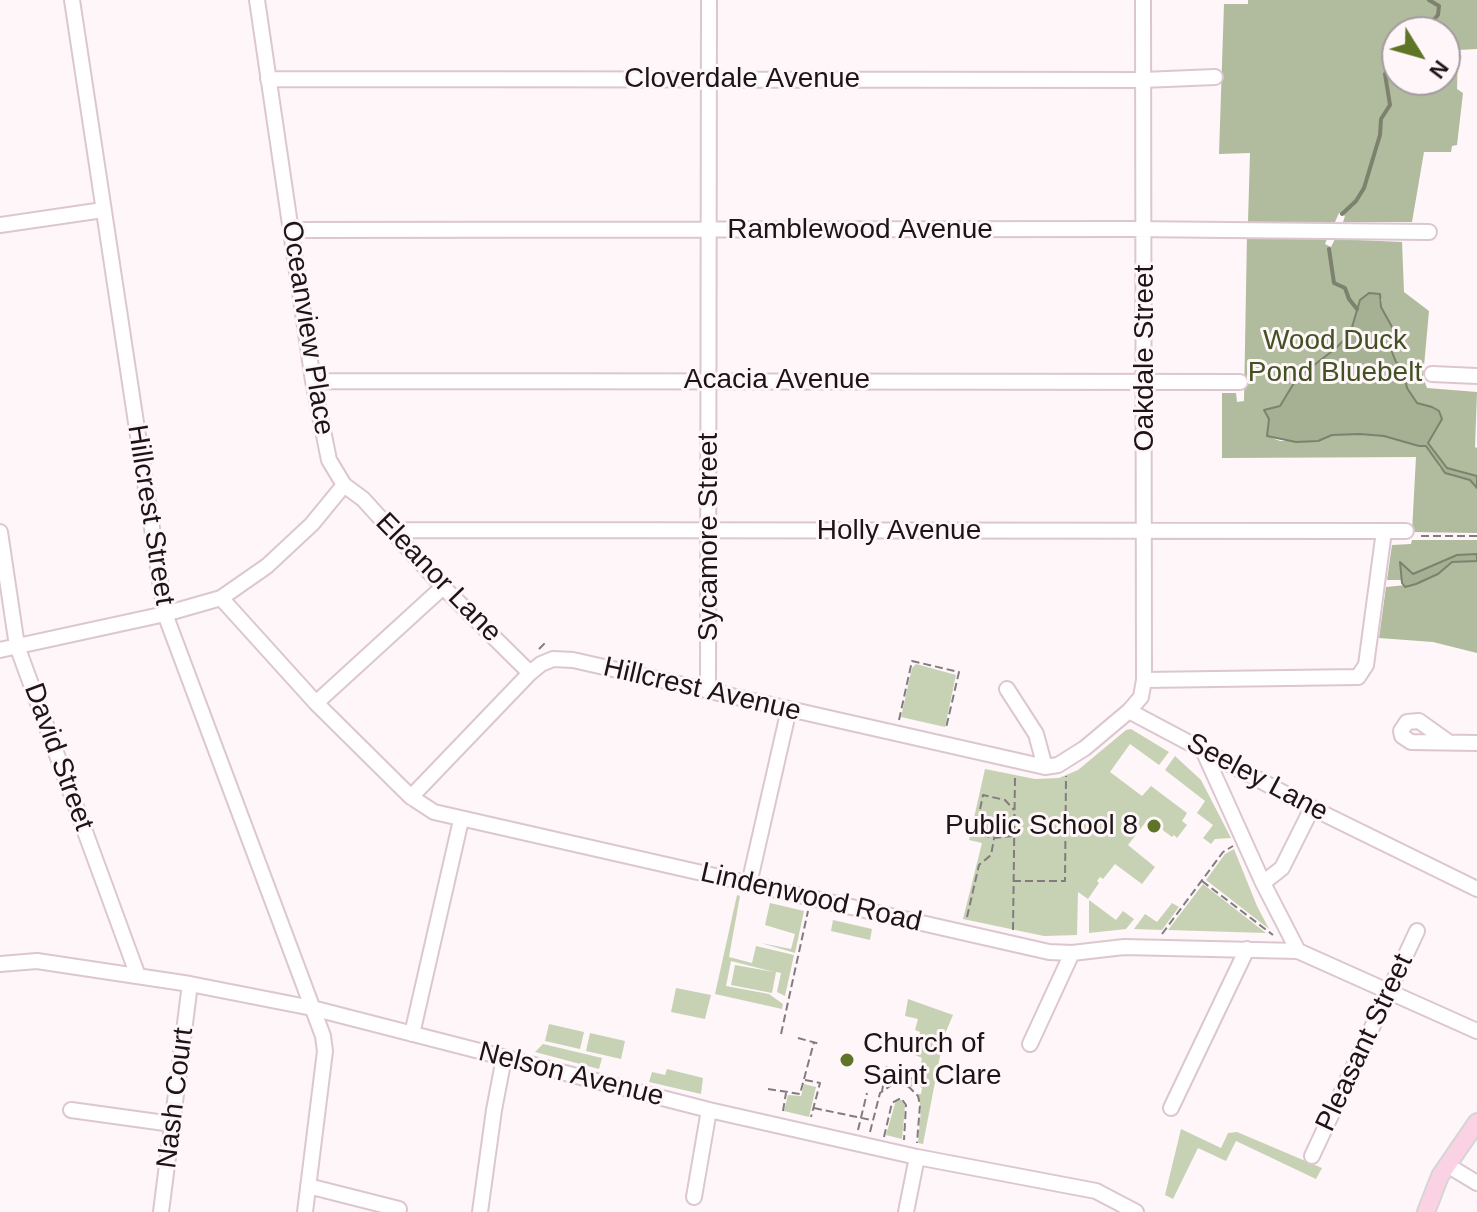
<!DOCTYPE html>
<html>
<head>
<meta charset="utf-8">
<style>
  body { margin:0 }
  #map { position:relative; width:1477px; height:1212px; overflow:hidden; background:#fef6f9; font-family:Helvetica,sans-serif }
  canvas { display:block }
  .north { position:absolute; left:1381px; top:16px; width:80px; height:80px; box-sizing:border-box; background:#fef6f9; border:2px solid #a49c9f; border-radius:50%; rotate:127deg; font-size:22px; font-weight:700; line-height:32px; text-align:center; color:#1c1417 }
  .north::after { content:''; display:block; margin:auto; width:28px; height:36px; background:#5e7426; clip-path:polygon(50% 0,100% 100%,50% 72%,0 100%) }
</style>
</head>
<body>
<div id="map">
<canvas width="1477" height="1212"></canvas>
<div class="north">N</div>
</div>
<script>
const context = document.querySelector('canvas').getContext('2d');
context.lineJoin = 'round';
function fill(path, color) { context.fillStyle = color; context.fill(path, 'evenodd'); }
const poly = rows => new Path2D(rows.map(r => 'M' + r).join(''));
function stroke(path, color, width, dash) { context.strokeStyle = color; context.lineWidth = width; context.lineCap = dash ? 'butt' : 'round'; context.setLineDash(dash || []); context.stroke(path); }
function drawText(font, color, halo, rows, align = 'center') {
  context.font = font + ' Helvetica,sans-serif'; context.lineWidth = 6; context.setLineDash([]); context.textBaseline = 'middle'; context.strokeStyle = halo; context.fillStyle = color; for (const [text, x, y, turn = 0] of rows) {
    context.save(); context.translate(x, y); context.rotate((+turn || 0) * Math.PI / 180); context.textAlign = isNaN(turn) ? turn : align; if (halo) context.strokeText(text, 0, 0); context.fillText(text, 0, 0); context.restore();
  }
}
fill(poly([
  [916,664,956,675,945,727,901,717,912,668],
  [1131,729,1169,752,1159,765,1130,744,1110,772,1142,796,1151,786,1187,813,1182,821,1187,825,1177,838,1174,835,1172,837,1148,819,1128,845,1155,867,1142,884,1115,864,1103,879,1100,877,1097,881,1099,883,1088,899,1078,892,1077,935,1044,936,963,919,982,843,969,840,985,769,1035,779,1059,778,1078,770,1126,730],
  [1175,756,1201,780,1231,838,1215,839,1211,844,1203,838,1213,825,1197,813,1205,801,1165,770],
  [1234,849,1257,906,1269,929,1206,880,1225,854],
  [1203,884,1266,933,1168,930],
  [737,895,740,896,729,957,752,963,756,946,794,955,785,996,777,992,781,973,776,972,772,993,731,985,735,965,774,972,731,961,726,986,769,994,783,1004,782,1009,715,994],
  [1089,900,1116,920,1123,911,1134,919,1126,929,1089,933],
  [770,903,804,911,795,953,761,943,791,949,795,934,765,925],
  [1172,903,1179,907,1162,930,1134,929,1145,914,1157,922],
  [833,920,872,929,870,940,831,931],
  [676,988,711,995,705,1019,671,1012],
  [908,999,953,1015,944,1036,923,1144,918,1143,921,1109,918,1094,921,1094,922,1088,916,1083,912,1087,897,1083,904,1078,916,1081,922,1058,915,1055,920,1032,915,1030,918,1019,905,1016],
  [549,1024,584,1032,580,1049,545,1041],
  [590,1033,625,1041,621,1059,586,1051],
  [543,1044,602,1058,599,1069,535,1052],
  [667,1069,703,1078,701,1094,649,1082,652,1072,665,1075],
  [804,1084,816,1087,809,1117,784,1111,788,1095,801,1096],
  [896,1100,902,1100,905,1106,902,1139,886,1135],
  [1181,1129,1221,1148,1228,1133,1237,1132,1322,1168,1316,1179,1236,1141,1226,1161,1198,1148,1173,1199,1165,1195]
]), '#c7d2b5');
fill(poly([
  [1248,0,1477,0,1477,49,1458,50,1457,89,1463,93,1457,145,1452,146,1451,152,1424,152,1412,222,1343,222,1345,216,1339,213,1335,222,1248,222,1250,153,1219,154,1224,4,1248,4],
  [1397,32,1445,32,1445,80,1397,80],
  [1247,235,1327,239,1325,244,1331,247,1335,239,1402,242,1404,292,1429,311,1423,377,1427,388,1477,392,1475,447,1477,448,1477,476,1447,468,1428,443,1439,411,1417,403,1407,388,1403,368,1396,362,1392,352,1397,336,1381,307,1382,299,1360,300,1350,334,1335,349,1297,378,1280,406,1272,410,1267,436,1280,441,1318,441,1332,435,1360,434,1384,436,1419,446,1426,445,1440,468,1452,476,1470,480,1477,488,1477,533,1412,532,1416,457,1222,458,1222,393,1236,393,1237,402,1244,401],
  [1412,540,1477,540,1477,554,1457,555,1413,574,1400,563,1402,580,1387,580,1392,545,1411,544],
  [1461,560,1477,561,1477,653,1433,642,1379,638,1386,587,1416,584,1438,574,1452,562]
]), '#b0bc9d');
const water = poly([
  [1369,293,1380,294,1381,307,1397,336,1392,352,1396,362,1403,368,1407,388,1417,403,1432,407,1439,411,1442,419,1428,443,1447,468,1477,476,1477,488,1470,480,1445,473,1426,446,1419,446,1384,436,1360,434,1332,435,1318,441,1296,442,1267,436,1269,419,1264,410,1280,406,1297,378,1335,349,1350,334,1360,300,1369,293],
  [1477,554,1477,561,1452,562,1438,574,1416,584,1405,587,1402,583,1400,562,1413,574,1457,555,1477,554]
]);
fill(water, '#a6b193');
stroke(water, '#7d826e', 2);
stroke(poly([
  [1415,32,1429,25,1438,15,1439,6,1429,0],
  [1342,214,1356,201,1364,188,1380,135,1381,119,1390,105,1385,74,1397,58],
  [1329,249,1334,283,1345,288,1349,299,1357,309]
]), '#7d826e', 4);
const minor = poly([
  [72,0,165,614,323,1036,325,1051,305,1212],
  [268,79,1143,80,1215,77],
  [0,225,103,210],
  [290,230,1128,229,1429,232],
  [1432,374,1477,376],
  [313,381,1240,382],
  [344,485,363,499,443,587,530,673],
  [391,530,1406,531],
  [0,532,17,646,138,976],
  [221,598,316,703,411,797,434,812,1049,952,1072,953,1124,947,1298,951,1477,1031],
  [0,650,165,614,221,598,267,566,312,524,344,485,329,460,313,381,257,0],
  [1144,680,1358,677,1366,665,1384,531],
  [1007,689,1036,734,1045,767],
  [708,690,709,0],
  [316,703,443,587],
  [1129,711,1312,808,1477,889],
  [1447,741,1419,721,1407,722,1401,731,1402,736,1411,742,1477,743],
  [1203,750,1263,883,1298,951],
  [411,797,530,673,541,664,553,659,573,660,1045,767,1058,765,1085,748,1129,711,1141,697,1144,680,1143,0],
  [1263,883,1282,868,1312,808],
  [749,884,789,709],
  [0,964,37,961,190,984,312,1008,709,1110,917,1157,1096,1191,1136,1212],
  [412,1034,461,820],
  [1030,1044,1072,953],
  [1171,1108,1247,949],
  [71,1110,172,1124],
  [1312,1156,1417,931],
  [1447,1165,1477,1183],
  [308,1186,399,1209],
  [694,1197,709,1110],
  [161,1212,190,984],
  [480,1212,494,1110,504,1058],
  [906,1212,917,1157]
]);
const major = poly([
  [1426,1212,1440,1176,1477,1122]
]);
stroke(minor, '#dcc7d0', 18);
stroke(major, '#d6d5d5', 20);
stroke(poly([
  [1421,536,1477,536],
  [539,649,546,642],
  [899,720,912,661,959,672,946,728],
  [1013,836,994,838,983,835,976,829,983,795,1005,800,1014,810],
  [1013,881,1065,881,1066,776],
  [1202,881,1273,935],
  [967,917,979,865,991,855,994,839],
  [1013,930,1015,777],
  [1162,934,1223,852,1233,846],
  [781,1034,808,911],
  [798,1038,820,1044],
  [885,1077,897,1080],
  [805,1080,820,1083,811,1117],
  [896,1084,909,1087,918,1096,920,1105,917,1143],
  [768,1089,800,1094,814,1042],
  [882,1091,887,1066],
  [814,1108,871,1120],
  [783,1111,786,1093],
  [858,1130,867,1093],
  [870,1132,880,1093,903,1077,914,1079],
  [884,1137,892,1103,901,1098,906,1105,904,1140]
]), '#837b7e', 2, [8, 4]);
stroke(minor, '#fff', 14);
stroke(major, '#fbd1e4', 16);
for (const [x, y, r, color] of [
  [1154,826,8,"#5e7426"],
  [847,1060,8,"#5e7426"]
]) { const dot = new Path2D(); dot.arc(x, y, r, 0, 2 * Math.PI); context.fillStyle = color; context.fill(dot); stroke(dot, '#fef6f9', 3); }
drawText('28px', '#1c1417', '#fef6f9', [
  ["Cloverdale Avenue",742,79],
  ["Ramblewood Avenue",860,230],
  ["Oceanview Place",307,328,81],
  ["Oakdale Street",1145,358,-90],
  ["Acacia Avenue",777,380],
  ["Hillcrest Street",150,515,81],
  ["Holly Avenue",899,531],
  ["Sycamore Street",709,537,-90],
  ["Eleanor Lane",438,578,46],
  ["Hillcrest Avenue",702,690,13],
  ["David Street",58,757,70],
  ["Seeley Lane",1257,778,28],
  ["Lindenwood Road",811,898,13],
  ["Pleasant Street",1365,1043,-65],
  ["Nelson Avenue",571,1075,14],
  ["Nash Court",176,1098,-83]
]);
drawText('28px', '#425121', '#fef6f9', [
  ["Wood Duck",1335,341],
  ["Pond Bluebelt",1335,373]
]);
drawText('28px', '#1c1417', '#fef6f9', [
  ["Public School 8",1138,826],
  ["Church of",863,1044,"left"],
  ["Saint Clare",863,1076,"left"]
], 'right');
</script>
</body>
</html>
